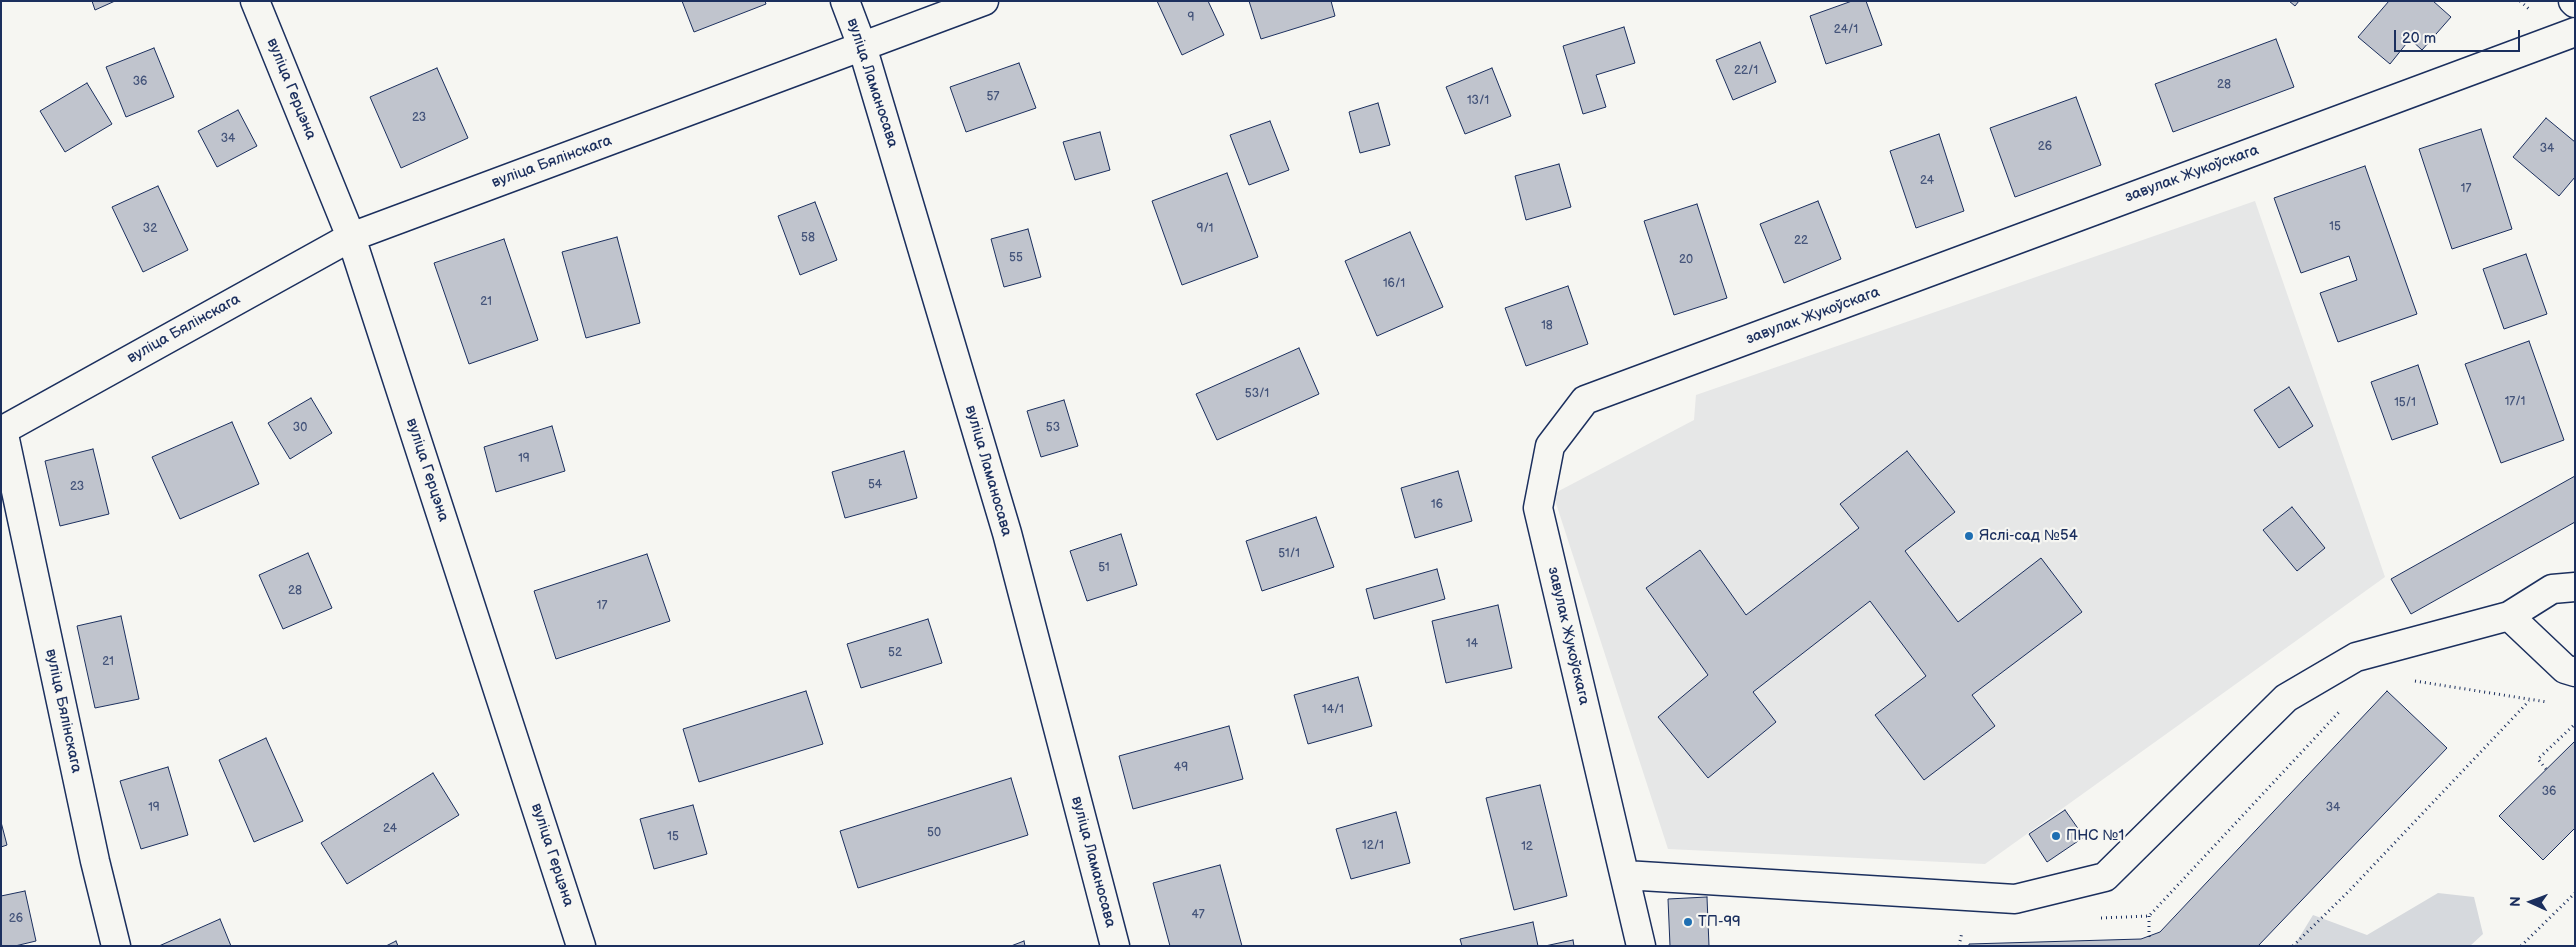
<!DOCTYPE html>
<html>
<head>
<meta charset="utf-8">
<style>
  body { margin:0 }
  #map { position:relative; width:2576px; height:947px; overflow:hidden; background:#f6f6f2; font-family:"Balsamiq Sans",sans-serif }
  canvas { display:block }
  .frame { position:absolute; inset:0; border:2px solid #1b2f5e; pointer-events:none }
  .north { position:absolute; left:2506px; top:877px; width:50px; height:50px; -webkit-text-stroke:4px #f6f6f2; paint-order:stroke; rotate:272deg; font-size:14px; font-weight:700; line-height:20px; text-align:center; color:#1b2f5e }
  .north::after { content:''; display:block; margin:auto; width:18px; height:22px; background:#1b2f5e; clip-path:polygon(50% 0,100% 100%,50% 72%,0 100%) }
  .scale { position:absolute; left:2394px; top:30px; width:126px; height:22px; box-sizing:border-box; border:2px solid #1b2f5e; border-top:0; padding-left:6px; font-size:15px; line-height:18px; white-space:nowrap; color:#1b2f5e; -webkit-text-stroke:4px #f6f6f2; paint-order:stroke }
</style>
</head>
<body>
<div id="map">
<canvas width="2576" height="947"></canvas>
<div class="frame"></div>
<div class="north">N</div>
<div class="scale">20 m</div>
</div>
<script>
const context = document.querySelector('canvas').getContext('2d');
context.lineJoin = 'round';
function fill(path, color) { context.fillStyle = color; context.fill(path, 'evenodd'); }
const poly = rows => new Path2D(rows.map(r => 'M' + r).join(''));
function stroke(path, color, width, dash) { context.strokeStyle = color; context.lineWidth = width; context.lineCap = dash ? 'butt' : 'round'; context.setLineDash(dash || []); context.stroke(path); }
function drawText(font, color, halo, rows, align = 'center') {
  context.font = font + ' "Balsamiq Sans",sans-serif'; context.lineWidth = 4.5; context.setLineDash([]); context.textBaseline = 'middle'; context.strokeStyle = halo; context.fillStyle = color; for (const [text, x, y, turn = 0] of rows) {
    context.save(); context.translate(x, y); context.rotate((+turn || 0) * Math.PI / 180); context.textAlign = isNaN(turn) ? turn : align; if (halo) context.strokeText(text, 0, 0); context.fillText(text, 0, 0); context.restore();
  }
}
fill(poly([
  [2255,201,2385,577,1985,864,1668,849,1553,494,1694,420,1696,395]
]), '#e6e7e7');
fill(poly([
  [2438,893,2474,897,2483,934,2470,946,2294,946,2313,915,2367,935]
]), '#d6d9dd');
const building = poly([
  [92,1,115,1,95,10,92,1],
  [682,1,765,1,766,4,694,32,682,1],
  [1157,1,1208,1,1224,35,1182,55,1157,1],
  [1249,1,1331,1,1335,16,1261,39,1249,1],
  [1852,1,1866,1,1882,45,1826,64,1810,16,1852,1],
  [2289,1,2299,1,2295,6,2289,1],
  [2389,1,2433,1,2451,17,2422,50,2410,39,2390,64,2358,37,2389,1],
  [1624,27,1635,63,1596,75,1606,107,1583,114,1563,46,1624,27],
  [2276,39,2294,87,2173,132,2155,84,2276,39],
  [1760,42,1776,82,1733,100,1716,60,1760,42],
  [154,48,174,97,126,117,106,67,154,48],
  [1019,63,1036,108,966,132,950,87,1019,63],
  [437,68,468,138,401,168,370,97,437,68],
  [1492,68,1511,116,1465,134,1446,87,1492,68],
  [87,83,112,124,65,152,40,111,87,83],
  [2076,97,2101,165,2015,197,1990,128,2076,97],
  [1378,103,1390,145,1360,153,1349,112,1378,103],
  [238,110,257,146,217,167,198,131,238,110],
  [2546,118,2575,142,2575,177,2559,196,2513,157,2546,118],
  [1270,121,1289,170,1249,185,1230,135,1270,121],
  [2481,129,2512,229,2452,249,2419,149,2481,129],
  [1100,132,1110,170,1075,180,1063,142,1100,132],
  [1939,134,1964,211,1916,228,1890,151,1939,134],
  [1559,164,1571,207,1526,220,1515,176,1559,164],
  [2365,166,2417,314,2338,342,2320,293,2357,280,2349,256,2301,273,2274,198,2365,166],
  [1227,173,1258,257,1182,285,1152,201,1227,173],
  [158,186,188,250,143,272,112,207,158,186],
  [1818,201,1841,259,1784,283,1760,224,1818,201],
  [815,202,837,260,800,275,778,216,815,202],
  [1697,204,1727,298,1674,315,1644,221,1697,204],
  [1028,229,1041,277,1004,287,991,239,1028,229],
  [1410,232,1443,307,1377,336,1345,261,1410,232],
  [617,237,640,323,586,338,562,252,617,237],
  [504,239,538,340,469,364,434,263,504,239],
  [2526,254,2547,314,2504,329,2483,269,2526,254],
  [1568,286,1588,344,1526,366,1505,308,1568,286],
  [2529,341,2564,440,2501,463,2465,364,2529,341],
  [1299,348,1319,394,1217,440,1196,394,1299,348],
  [2418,365,2438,424,2392,440,2371,382,2418,365],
  [2289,387,2313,426,2279,448,2254,410,2289,387],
  [311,398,332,433,290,459,268,423,311,398],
  [1064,400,1078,446,1041,457,1027,411,1064,400],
  [232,422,259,484,180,519,152,457,232,422],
  [552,426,565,471,496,492,484,447,552,426],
  [93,449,109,514,60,526,45,461,93,449],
  [904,451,917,498,845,518,832,472,904,451],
  [1907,451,1955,512,1905,551,1958,622,2041,558,2082,612,1972,695,1995,726,1924,780,1875,715,1926,676,1870,601,1753,692,1776,722,1708,778,1658,717,1708,675,1646,588,1700,550,1746,615,1859,528,1840,504,1907,451],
  [1458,471,1472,521,1415,538,1401,488,1458,471],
  [2575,476,2575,522,2411,614,2391,579,2575,476],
  [2292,507,2325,548,2297,571,2263,530,2292,507],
  [1316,517,1334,567,1262,591,1246,541,1316,517],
  [1121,534,1137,585,1087,601,1070,551,1121,534],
  [308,553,332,608,283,629,259,575,308,553],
  [647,554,670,621,556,659,534,591,647,554],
  [1437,569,1445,599,1374,619,1366,589,1437,569],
  [1498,605,1512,668,1446,683,1432,621,1498,605],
  [121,616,139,699,95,708,77,626,121,616],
  [928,619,942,663,861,688,847,644,928,619],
  [1358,677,1372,726,1308,744,1294,695,1358,677],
  [806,691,823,744,699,782,683,729,806,691],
  [2387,691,2447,748,2258,946,1969,946,1969,944,2141,939,2160,932,2387,691],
  [1229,726,1243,779,1133,809,1119,756,1229,726],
  [266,738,303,821,254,842,219,760,266,738],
  [2575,741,2575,828,2543,860,2499,816,2575,741],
  [168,767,188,835,141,849,120,781,168,767],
  [433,773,459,815,347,884,321,843,433,773],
  [1011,778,1028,835,858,888,840,831,1011,778],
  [1540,785,1567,896,1514,910,1486,798,1540,785],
  [693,805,707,854,654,869,640,819,693,805],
  [2065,810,2084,837,2047,862,2029,834,2065,810],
  [1396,812,1410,863,1351,879,1336,829,1396,812],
  [1,822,7,845,1,847,1,822],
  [1220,865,1242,946,1170,946,1153,883,1220,865],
  [25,891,36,941,15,946,1,946,1,896,25,891],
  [1707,897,1709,946,1670,946,1668,899,1707,897],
  [220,919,231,946,159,946,220,919],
  [1533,922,1538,946,1462,946,1460,939,1533,922],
  [1573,940,1574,946,1545,946,1573,940],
  [396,941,398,946,386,946,396,941],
  [1024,941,1025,946,1011,946,1024,941]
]);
fill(building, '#c0c4cd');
stroke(building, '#1b2f5e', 1);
const minor = poly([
  [255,1,351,237,581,946],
  [845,1,862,46,1007,533,1115,946],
  [2573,1,2575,3],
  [2509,616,2552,589,2575,587],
  [1625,875,2015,899,2105,877,2286,698,2356,657,2509,616,2565,669,2575,672],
  [116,946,95,861,3,430,351,237,984,1],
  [1641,946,1538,508,1550,446,1585,400,2575,32]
]);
stroke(minor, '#1b2f5e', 31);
stroke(poly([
  [2520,1,2529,9],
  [2415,681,2547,702],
  [2546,769,2538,759,2575,724],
  [2101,918,2149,916,2340,711],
  [2149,937,2149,916],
  [1959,946,1962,932],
  [2293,946,2349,891,2529,701],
  [2521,946,2575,893]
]), '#1b2f5e', 3, [1, 4]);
stroke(minor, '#f6f6f2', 28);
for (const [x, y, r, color] of [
  [1969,536,5,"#1f6fb2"],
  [2056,836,5,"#1f6fb2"],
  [1688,922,5,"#1f6fb2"]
]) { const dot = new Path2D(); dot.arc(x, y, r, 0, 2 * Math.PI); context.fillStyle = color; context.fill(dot); stroke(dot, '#f6f6f2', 2); }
drawText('12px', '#44547a', null, [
  ["9",1191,18],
  ["24/1",1846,30],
  ["22/1",1746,71],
  ["36",140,82],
  ["28",2224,85],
  ["57",993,97],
  ["13/1",1478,101],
  ["23",419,118],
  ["34",228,139],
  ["26",2045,147],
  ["34",2547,149],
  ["24",1927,181],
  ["17",2466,189],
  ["15",2335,227],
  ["32",150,229],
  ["9/1",1205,229],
  ["58",808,238],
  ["22",1801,241],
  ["55",1016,258],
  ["20",1686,260],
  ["16/1",1394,284],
  ["21",486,302],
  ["18",1547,326],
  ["53/1",1257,394],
  ["17/1",2515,402],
  ["15/1",2405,403],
  ["30",300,428],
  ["53",1053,428],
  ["19",524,459],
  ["54",875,485],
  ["23",77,487],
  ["16",1437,505],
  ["51/1",1289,554],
  ["51",1104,568],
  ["28",295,591],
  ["17",602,606],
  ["14",1472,644],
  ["52",895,653],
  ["21",108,662],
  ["14/1",1333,710],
  ["49",1181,768],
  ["36",2549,792],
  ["19",154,808],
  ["34",2333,808],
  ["24",390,829],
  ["50",934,833],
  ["15",673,837],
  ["12/1",1373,846],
  ["12",1527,847],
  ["47",1198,915],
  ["26",16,919]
]);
drawText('15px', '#1b2f5e', '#f6f6f2', [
  ["вуліца Ламаносава",872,83,72],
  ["вуліца Герцэна",291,89,68],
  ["вуліца Бялінскага",552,162,-20],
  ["завулак Жукоўскага",2192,174,-20],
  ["завулак Жукоўскага",1813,316,-20],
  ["вуліца Бялінскага",184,329,-29],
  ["вуліца Герцэна",427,470,72],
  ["вуліца Ламаносава",988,471,74],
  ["завулак Жукоўскага",1568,636,77],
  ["вуліца Бялінскага",63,711,78],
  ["вуліца Герцэна",552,855,72],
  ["вуліца Ламаносава",1093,862,75]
]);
drawText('15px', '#1b2f5e', '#f6f6f2', [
  ["Яслі-сад №54",1979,536],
  ["ПНС №1",2066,836],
  ["ТП-99",1698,922]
], 'left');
</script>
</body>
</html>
